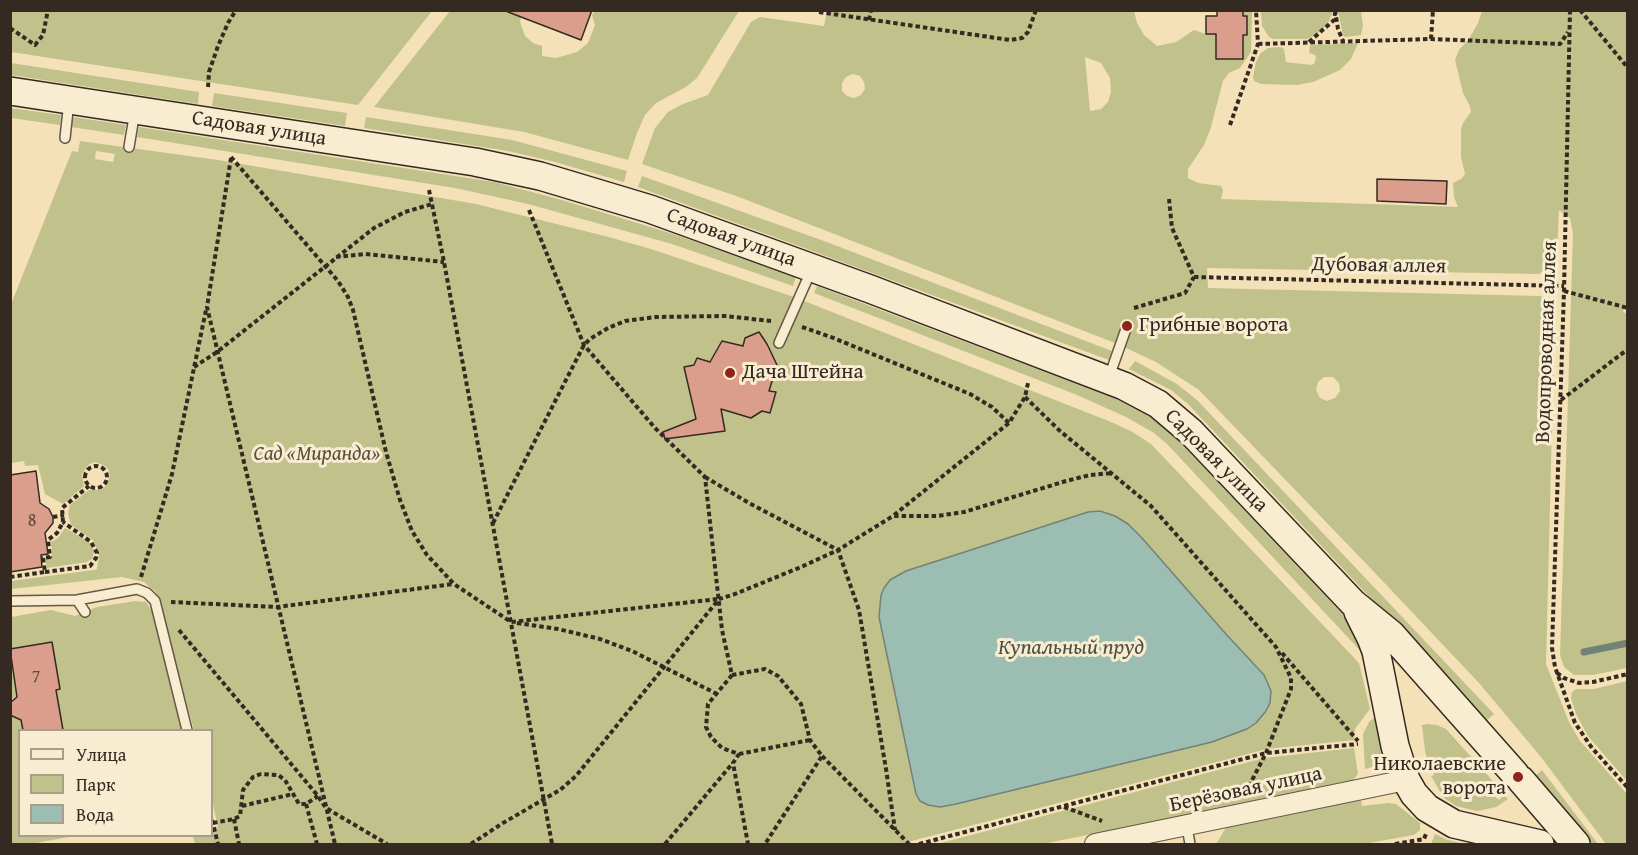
<!DOCTYPE html>
<html>
<head>
<meta charset="utf-8">
<style>
  body { margin:0 }
  #map { position:relative; width:1638px; height:855px; overflow:hidden; background:#f5e1b8; font-family:"Gentium Book Plus",serif }
  canvas { display:block }
  .frame { position:absolute; inset:0; border:12px solid #342a21; pointer-events:none }
  .legend { position:absolute; left:18px; top:729px; width:195px; height:108px; box-sizing:border-box; background:#f8ecd1; border:2px solid #aa9e8b; margin:0; padding:8px 10px; list-style:none; font-size:18px; color:#342a21 }
  .legend li { display:flex; align-items:center; gap:12px; height:30px }
  .legend b { width:30px; border:2px solid #aa9e8b }
</style>
</head>
<body>
<div id="map">
<canvas width="1638" height="855"></canvas>
<div class="frame"></div>
<ul class="legend">
<li><b style="height:8px;background:#f8ecd1"></b>Улица</li>
<li><b style="height:16px;background:#c1c18b"></b>Парк</li>
<li><b style="height:16px;background:#9cbdb1"></b>Вода</li>
</ul>
</div>
<script>
const context = document.querySelector('canvas').getContext('2d');
context.lineJoin = 'round';
function fill(path, color) { context.fillStyle = color; context.fill(path, 'evenodd'); }
const poly = rows => new Path2D(rows.map(r => 'M' + r).join(''));
function stroke(path, color, width, dash) { context.strokeStyle = color; context.lineWidth = width; context.lineCap = dash ? 'butt' : 'round'; context.setLineDash(dash || []); context.stroke(path); }
function drawText(font, color, halo, rows, align = 'center') {
  context.font = font + ' "Gentium Book Plus",serif'; context.lineWidth = 6; context.setLineDash([]); context.textBaseline = 'middle'; context.strokeStyle = halo; context.fillStyle = color; for (const [text, x, y, turn = 0] of rows) {
    context.save(); context.translate(x, y); context.rotate((+turn || 0) * Math.PI / 180); context.textAlign = isNaN(turn) ? turn : align; if (halo) context.strokeText(text, 0, 0); context.fillText(text, 0, 0); context.restore();
  }
}
fill(poly([
  [10,11,11,10,432,11,358,105,11,52],
  [450,11,522,11,520,22,525,36,533,43,542,46,542,56,556,58,577,52,588,43,595,25,592,15,594,11,739,11,697,78,686,87,656,103,645,115,637,133,628,160,524,132,374,107],
  [827,11,1134,11,1137,23,1144,35,1157,46,1176,42,1194,30,1206,34,1217,34,1216,59,1242,59,1243,35,1247,34,1247,17,1243,16,1243,11,1252,11,1251,52,1240,68,1229,73,1223,81,1211,127,1204,145,1188,169,1188,178,1198,183,1221,186,1223,190,1221,199,1458,207,1454,197,1453,183,1461,179,1465,174,1461,157,1461,129,1463,123,1471,112,1470,106,1463,93,1455,60,1459,50,1469,39,1478,23,1482,11,1627,11,1628,300,1623,312,1628,314,1627,668,1593,675,1574,675,1564,667,1560,655,1573,234,1570,218,1559,210,1557,253,1551,266,1539,274,1207,268,1208,288,1540,296,1549,299,1555,305,1546,664,1569,722,1580,741,1627,794,1627,844,1606,844,1541,757,1479,683,1376,574,1199,390,1156,362,1124,347,1128,337,1119,334,1115,343,739,197,642,164,655,128,668,112,683,104,708,95,751,22,760,17,824,26],
  [1085,57,1101,63,1110,78,1111,92,1108,102,1101,109,1090,111],
  [853,74,860,76,864,82,865,89,861,95,854,98,847,96,842,91,842,83,846,77],
  [1324,377,1333,377,1339,383,1340,391,1335,398,1327,401,1320,398,1316,390,1318,382],
  [1261,11,1333,10,1333,11,1328,23,1316,35,1307,39,1273,39,1269,37,1262,26],
  [1338,11,1361,11,1363,26,1361,35,1345,37,1343,35],
  [1358,43,1351,59,1340,70,1313,82,1297,85,1261,84,1254,81,1253,77,1256,62,1260,54,1268,48,1280,47,1284,49,1286,62,1311,65,1314,64,1316,58,1315,55,1309,53,1310,45],
  [11,63,199,92,198,104,11,75],
  [214,93,347,113,345,126,212,106],
  [10,108,61,115,60,125,11,118],
  [73,117,126,125,124,135,71,127],
  [366,117,512,140,627,171,624,182,555,162,508,151,364,128],
  [139,127,494,182,562,200,670,233,796,277,793,286,672,244,528,204,455,188,137,137],
  [80,141,218,160,476,204,605,236,651,249,794,297,1111,422,1131,431,1151,444,1359,663,1370,709,1355,729,1354,740,1267,749,900,844,195,844,193,836,212,836,212,828,218,827,212,800,212,730,194,730,156,592,144,582,122,577,11,589,11,581,94,570,97,569,99,555,93,540,71,525,68,514,70,505,89,490,100,490,106,486,110,476,108,469,103,465,95,462,88,465,82,474,84,486,63,504,45,494,38,465,25,466,24,461,11,463,10,307,72,151,78,152],
  [96,151,115,154,113,162,95,159],
  [756,334,764,341,768,343,765,353,772,354,776,368,769,391,776,393,771,413,707,396,691,400,684,367,710,363,722,341,743,346,746,337,749,338],
  [1088,512,1128,524,1142,538,1225,633,1264,675,1271,691,1270,703,1266,711,1261,717,916,794,882,633,879,606,906,571],
  [642,176,824,241,1112,351,1109,360,638,187],
  [817,286,1116,399,1149,416,1176,438,1349,621,1369,660,1167,444,1154,433,1126,417,1077,395,814,293],
  [1135,361,1177,384,1197,400,1494,714,1486,721,1189,405,1171,390,1129,369],
  [65,528,88,541,94,550,93,558,87,562,47,568,45,559,52,556,51,542,58,538],
  [136,601,146,602,152,611,181,730,20,730,20,836,74,836,31,844,11,844,11,617,51,610,75,616,97,607],
  [1627,681,1628,681,1627,781,1588,736,1576,714,1571,698,1572,692,1576,689,1594,689],
  [1380,713,1386,749,1382,756,1372,767,1365,769,1363,734,1369,722],
  [1427,724,1437,725,1446,729,1499,788,1493,794,1495,797,1499,800,1504,795,1508,799,1496,807,1477,811,1456,806,1444,798,1431,776,1434,775,1433,771,1430,772,1425,751,1422,725],
  [1354,748,1358,774,1353,780,1345,784,1042,844,937,844,1264,758],
  [1542,770,1598,844,1589,844,1536,775],
  [1361,800,1362,806,1388,803,1396,804,1420,823,1420,830,1414,835,1363,844,1216,844,1226,828],
  [1435,834,1448,840,1464,844,1431,844]
]), '#c1c18b');
const water = poly([
  [1100,511,1115,516,1128,524,1142,538,1225,633,1264,675,1271,691,1270,703,1266,711,1256,723,1247,729,1212,742,956,804,940,807,928,805,920,801,916,794,879,617,881,595,884,588,890,580,906,571,1088,512,1100,511]
]);
fill(water, '#9cbdb1');
stroke(water, '#728277', 1.5);
stroke(poly([
  [1584,652,1628,643]
]), '#728277', 7);
const building = poly([
  [508,10,592,10,581,40,508,12,508,10],
  [1217,10,1243,10,1243,16,1247,16,1247,35,1243,35,1243,59,1216,59,1216,34,1206,34,1206,16,1217,16,1217,10],
  [1377,179,1447,181,1446,204,1377,201,1377,179],
  [759,332,767,344,777,365,769,391,776,392,770,413,762,411,751,418,721,409,725,431,665,439,663,432,696,419,684,367,694,365,697,358,710,362,722,341,743,346,745,338,759,332],
  [36,471,40,503,49,509,53,517,53,523,45,533,48,554,41,555,42,567,10,572,10,475,36,471],
  [52,642,60,689,56,690,63,730,23,730,21,720,10,715,10,703,17,697,10,649,52,642]
]);
fill(building, '#dc9e8c');
stroke(building, '#342a21', 1.5);
const service = poly([
  [65,138,69,101],
  [129,147,135,111],
  [779,343,811,271],
  [1109,377,1127,326],
  [77,600,85,612],
  [10,601,77,600,137,589,147,593,155,601,187,730],
  [1187,827,1190,844]
]);
const minor = poly([
  [1095,844,1406,780]
]);
const secondary = poly([
  [10,91,475,162,540,176,650,209,870,289,1124,386,1158,404,1191,432,1353,603,1391,634,1515,774],
  [1358,612,1371,638,1376,651,1395,746,1406,780,1414,794,1427,808,1454,824,1540,844],
  [1521,780,1576,844]
]);
stroke(service, '#645847', 12);
stroke(minor, '#645847', 22);
stroke(secondary, '#342a21', 30);
stroke(poly([
  [1335,10,1338,29,1343,41],
  [1570,10,1564,291,1552,648,1555,667,1575,723,1592,748,1628,788],
  [1580,10,1628,68],
  [819,12,1010,40,1022,38,1028,32,1036,10],
  [869,20,871,10],
  [10,28,35,45,43,35,48,10],
  [1431,39,1433,10],
  [1309,42,1334,20,1335,13],
  [1258,44,1431,39,1560,44,1568,32],
  [208,87,209,72,218,46,228,23,236,10],
  [1230,125,1258,44,1256,10],
  [231,157,338,281,348,297,353,310,386,452,400,500,412,531,427,555,454,584,511,622,718,599],
  [231,158,207,307,335,844],
  [429,190,444,262,552,844],
  [529,210,584,345,655,428,705,477,722,630,732,675,708,704,706,727,711,737,722,748,739,754,733,763,748,844],
  [336,257,365,254,444,262],
  [1194,277,1564,286],
  [1564,291,1628,308],
  [1134,308,1185,293,1194,277,1172,228,1169,199],
  [802,327,831,337,970,394,992,407,1009,423],
  [194,367,217,352,374,228,405,212,432,204],
  [1025,397,1060,431,1151,506,1276,647,1291,678,1291,689,1266,753,1246,792],
  [1561,400,1628,349],
  '85 477a11 11 0 1 1 22 0a11 11 0 1 1-22 0Z',
  [705,477,749,503,838,550,859,610,886,769,895,830],
  [894,515,1009,423,1025,397,1028,383],
  [53,517,64,515],
  [493,523,569,374,584,345,590,339,608,328,625,321,656,317,725,316,771,321],
  [45,572,90,566,96,558,97,553,91,542,63,522],
  [10,577,45,572,43,558,50,557,48,540,57,533,63,522,62,508,89,486],
  [141,577,172,474,206,310],
  [171,602,277,607,453,584],
  [517,623,558,629,600,639,632,651,715,693],
  [179,630,318,796,326,808,387,844],
  [1282,653,1358,741],
  [1557,673,1564,678,1579,683,1593,682,1628,674],
  [732,675,765,669,778,676,801,704,810,740,822,756,765,844],
  [739,754,810,740],
  [822,756,909,844],
  [306,804,317,844],
  [242,806,293,794],
  [1064,807,1102,821],
  [234,819,239,844],
  [212,820,218,844],
  [213,823,234,819,240,816,243,790,253,777,261,774,278,775,285,780,299,804,306,804,318,796],
  [471,844,503,823,560,790,576,776,719,599,735,594,801,567,838,550,893,516,937,516,964,512,1066,481,1090,475,1112,473],
  [665,844,732,764],
  [919,844,1266,753,1358,744],
  [1395,844,1424,839,1426,834]
]), '#342a21', 4, [4.5, 3]);
stroke(service, '#f8ecd1', 9);
stroke(minor, '#f8ecd1', 20);
stroke(secondary, '#f8ecd1', 27);
for (const [x, y, r, color] of [
  [1127,326,6,"#8f2418"],
  [730,373,6,"#8f2418"],
  [1518,777,6,"#8f2418"]
]) { const dot = new Path2D(); dot.arc(x, y, r, 0, 2 * Math.PI); context.fillStyle = color; context.fill(dot); stroke(dot, '#f8ecd1', 2); }
drawText('18px', '#5e473c', null, [
  ["8",32,521],
  ["7",36,677]
]);
drawText('21px', '#342a21', '#f8ecd1', [
  ["Садовая улица",259,129,9],
  ["Садовая улица",731,238,20],
  ["Дубовая аллея",1379,266,1],
  ["Водопроводная аллея",1547,342,-88],
  ["Садовая улица",1216,461,45],
  ["Берёзовая улица",1246,790,-12]
]);
drawText('21px', '#342a21', '#f8ecd1', [
  ["Грибные ворота",1139,326],
  ["Дача Штейна",742,373],
  ["Николаевские",1506,765,"right"],
  ["ворота",1506,789,"right"]
], 'left');
drawText('italic 21px', '#57503c', '#f8ecd1', [
  ["Сад «Миранда»",317,455]
]);
drawText('italic 22px', '#4e4f45', '#f8ecd1', [
  ["Купальный пруд",1071,648]
]);
</script>
</body>
</html>
